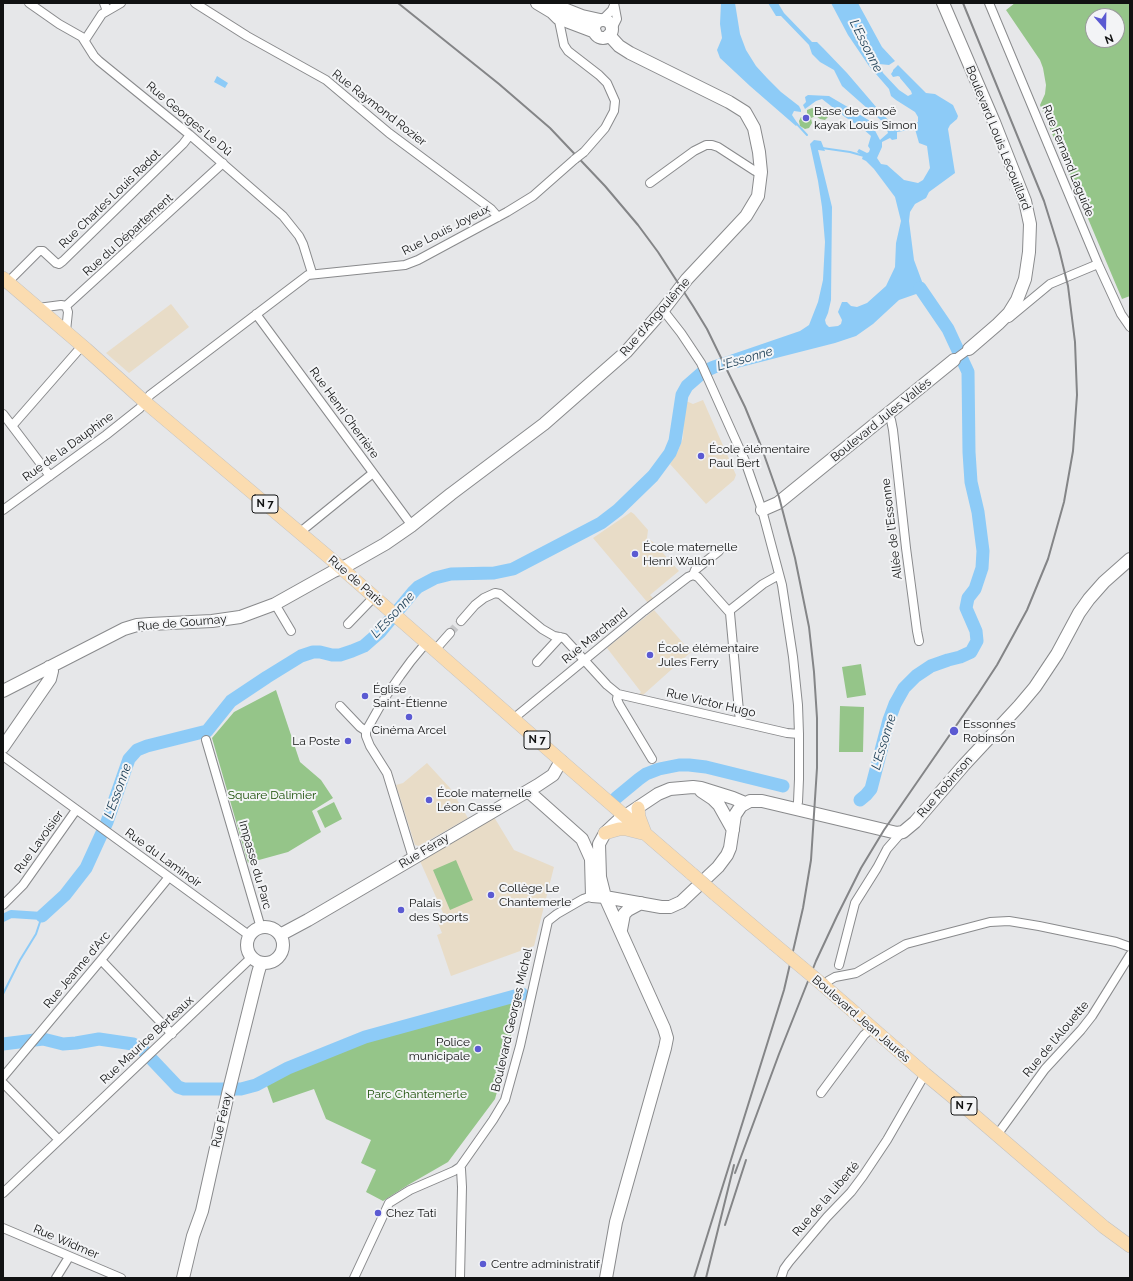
<!DOCTYPE html>
<html>
<head>
<meta charset="utf-8">
<style>
  body { margin:0 }
  #map { position:relative; width:1133px; height:1281px; overflow:hidden; background:#e6e7e9; font-family:Raleway,sans-serif }
  canvas { display:block }
  .frame { position:absolute; inset:0; border:4px solid #111212; pointer-events:none }
  .north { position:absolute; left:1085px; top:8px; width:40px; height:40px; box-sizing:border-box; background:#f3f4f6; border:1px solid #999a9b; border-radius:50%; rotate:160deg; font-size:11px; font-weight:700; line-height:16px; text-align:center; color:#111212 }
  .north::after { content:''; display:block; margin:auto; width:14px; height:18px; background:#5b5ad2; clip-path:polygon(50% 0,100% 100%,50% 72%,0 100%) }
</style>
</head>
<body>
<div id="map">
<canvas width="1133" height="1281"></canvas>
<div class="frame"></div>
<div class="north">N</div>
</div>
<script>
const context = document.querySelector('canvas').getContext('2d');
context.lineJoin = 'round';
function fill(path, color) { context.fillStyle = color; context.fill(path, 'evenodd'); }
const poly = rows => new Path2D(rows.map(r => 'M' + r).join(''));
function stroke(path, color, width, dash) { context.strokeStyle = color; context.lineWidth = width; context.lineCap = dash ? 'butt' : 'round'; context.setLineDash(dash || []); context.stroke(path); }
function drawText(font, color, halo, rows, align = 'center') {
  context.font = font + ' Raleway,sans-serif'; context.lineWidth = 4; context.setLineDash([]); context.textBaseline = 'middle'; context.strokeStyle = halo; context.fillStyle = color; for (const [text, x, y, turn = 0] of rows) {
    context.save(); context.translate(x, y); context.rotate((+turn || 0) * Math.PI / 180); context.textAlign = isNaN(turn) ? turn : align; if (halo) context.strokeText(text, 0, 0); context.fillText(text, 0, 0); context.restore();
  }
}
fill(poly([
  [171,304,189,327,129,373,106,353],
  [703,400,736,475,734,480,706,504,670,464,678,451,683,438,684,413,686,401,693,404],
  [631,512,634,514,648,530,647,538,653,542,679,571,650,595,654,599,648,603,593,538],
  [654,610,691,652,643,695,639,694,641,692,607,648],
  [427,763,450,788,468,818,419,846,415,845,396,785,403,783],
  [494,817,514,850,554,867,534,946,451,976,437,935,442,933,436,918,444,915,420,861]
]), '#e8dcc7');
fill(poly([
  [1015,3,1130,3,1130,296,1122,299,1040,105,1045,94,1046,85,1043,68,1040,60,1006,10],
  [1093,16,1117,16,1117,40,1093,40],
  [820,107,825,107,829,111,829,116,825,120,820,119,816,116,811,118,812,123,809,128,805,129,800,126,799,121,801,117,807,116,807,110,812,108,817,110],
  [861,664,866,695,847,698,842,667],
  [276,690,300,762,321,780,333,798,312,811,321,832,288,852,248,863,212,738,234,712],
  [840,706,864,707,863,752,839,752],
  [334,802,342,819,325,828,317,811],
  [456,860,473,900,450,910,433,870],
  [517,999,509,1048,495,1099,448,1162,408,1185,383,1201,366,1192,376,1170,361,1163,371,1140,326,1119,314,1089,273,1103,266,1083,381,1036]
]), '#95c589');
fill(poly([
  [721,3,735,3,740,34,746,50,756,66,767,78,781,92,799,106,801,110,801,112,794,111,792,115,798,124,796,126,750,86,720,58,717,50,722,38,720,24],
  [768,3,778,3,784,13,812,42,817,42,823,48,847,73,883,115,894,125,896,129,918,122,918,117,915,112,896,100,891,96,889,89,869,66,848,35,831,3,858,3,882,47,895,61,889,65,879,64,883,73,899,90,908,96,912,94,911,91,900,78,900,77,898,76,893,77,891,74,893,71,893,70,898,65,926,93,935,94,953,105,958,116,957,119,950,125,948,129,955,173,929,192,926,198,915,204,910,212,909,221,914,260,930,303,919,293,899,300,873,324,856,336,835,343,737,368,730,355,800,331,809,325,818,302,823,280,825,242,822,207,818,181,810,144,814,140,821,141,825,151,818,150,832,207,831,300,828,313,825,320,826,324,829,327,838,326,841,324,842,320,838,312,842,302,847,302,851,306,857,307,867,303,886,286,895,267,896,243,901,221,895,197,874,169,866,161,862,159,863,156,857,152,859,149,867,153,869,152,870,149,868,146,871,136,862,128,845,117,822,99,816,101,805,109,803,105,806,102,805,97,808,95,829,96,846,106,870,121,880,140,888,133,885,124,842,86,834,70,820,62,812,54,809,45,781,16,776,16],
  [915,129,919,143,927,146,930,168,923,180,918,183,904,180,887,165,881,164,877,158,882,147,882,142,890,138,892,140,897,139,897,132],
  [217,76,228,83,225,88,214,82]
]), '#8dcbf7');
stroke(poly([
  [796,123,807,135],
  [822,148,850,152,864,156],
  [3,994,20,960,36,934,42,916]
]), '#8dcbf7', 2);
stroke(poly([
  [3,918,11,914,42,916]
]), '#8dcbf7', 8);
stroke(poly([
  [616,798,639,779,646,774,659,769,679,765,689,765,706,767,783,786],
  [860,800,866,795,871,789,889,720,895,704,904,688,916,676,931,666,948,660,960,657,971,652,977,641,976,631,966,608,968,598,975,589,982,568,983,551,978,512,971,482,969,452,968,372,948,329,920,288],
  [42,916,65,895,86,868,107,822,129,759,137,750,147,746,207,731,231,701,267,677,301,656,313,652,320,652,332,655,340,655,352,651,364,646,380,632,414,591,418,587,435,578,451,574,494,573,513,569,601,523,618,510,653,476,670,453,675,441,682,395,687,386,703,372,714,367,750,356],
  [3,1044,43,1039,63,1044,76,1043,99,1039,133,1044,142,1049,178,1087,184,1089,241,1089,256,1085,288,1068,365,1037,522,994]
]), '#8dcbf7', 13);
stroke(poly([
  [450,633,461,621]
]), '#c6c7c9', 8, [8, 4]);
const street = poly([
  [29,3,59,24,82,37,94,56,99,61,190,135,283,216,299,236,303,244,312,273],
  [104,3,107,11],
  [195,3,247,36,326,80,389,133,491,209,498,217],
  [989,3,1098,264,1121,314,1130,327],
  [558,16,564,45,568,51,599,75,607,83,615,101,614,111,605,128,584,152],
  [602,20,612,10,614,5],
  [611,27,614,25,617,19,614,3],
  [85,40,102,14,121,3],
  [650,183,694,151,706,145,712,145,718,147,755,171,761,172],
  [8,282,39,251,43,251,56,263,59,264,63,261,183,144,190,135],
  [66,306,223,163],
  [38,308,61,305,66,306],
  [663,310,681,333,701,363,745,461,762,510,782,585,793,657,798,705,799,734,799,779,798,802,796,809],
  [256,314,410,523,411,526],
  [1009,318,1050,284,1098,264],
  [66,331,68,312,66,306],
  [954,360,969,349],
  [3,414,50,476],
  [888,415,891,420,893,430,906,548,917,631,919,641],
  [12,426,82,346],
  [3,510,106,435,140,408,150,395,308,275,405,265,418,260,507,212,533,196,575,159],
  [299,533,373,473],
  [693,575,698,577,730,613,740,722],
  [693,575,695,570,719,551],
  [275,604,291,631],
  [729,611,763,584,779,575],
  [461,621,475,605,484,598,495,593,500,594,542,629,554,636,564,638,607,685,618,694,787,733,799,734],
  [348,624,374,597],
  [435,650,450,633],
  [537,662,560,637],
  [618,694,617,699,619,704,652,759],
  [340,706,360,727,366,731],
  [513,719,644,611,688,577,693,575],
  [206,740,261,928],
  [3,756,250,936],
  [413,858,387,773,370,746,366,736,366,731,384,699,400,676,411,661,426,643],
  [3,905,23,885,76,810],
  [101,960,172,1034],
  [839,965,855,903,877,868,887,849,901,833],
  [823,985,828,981,835,977,856,973,906,944,990,922,1009,921,1039,926,1116,942,1130,947],
  [3,1077,101,960,169,877],
  [3,1083,59,1140],
  [821,1093,864,1035,872,1028],
  [997,1135,1045,1069,1081,1030,1092,1016,1130,955],
  [460,1167,461,1169,462,1187,460,1278],
  [3,1193,252,957],
  [3,1228,121,1278],
  [56,1278,69,1257],
  [354,1278,389,1203,410,1190,454,1171,460,1167,493,1120,505,1100,520,1046,548,921,557,914,583,899,592,896],
  [781,1278,784,1269,789,1262,827,1217,851,1192,863,1176,887,1140,925,1074]
]);
const secondary = poly([
  [537,3,552,12,558,18,595,32],
  [549,3,582,16,600,20],
  [943,3,994,122,1025,201,1030,224,1029,252,1025,279,1017,300,1009,313,998,324,969,349],
  '594 29a9 9 0 1 1 18 0a9 9 0 1 1-18 0Z',
  [762,510,778,503,954,360],
  [3,691,124,629,137,625,150,624,212,621,240,617,275,604,334,571,348,565,385,544,411,526,451,494,544,424,626,352,663,310,687,279,746,216,758,196,761,172,759,152,754,128,745,112,729,102,630,53,619,46,609,35],
  [3,747,50,679,52,671,49,667],
  [528,791,582,839,591,859,592,896,605,897,661,907,670,907,681,902,718,867,727,855,730,848,735,815,741,806,750,801,762,801,897,833,903,832,915,822,964,765,1019,706,1035,687,1057,654,1079,613,1089,599,1104,582,1130,559],
  [701,791,713,799,719,805,733,830],
  '247 945a18 18 0 1 1 36 0a18 18 0 1 1-36 0Z',
  [621,930,624,914,628,910,641,903],
  [280,935,308,920,538,785,553,775,561,761],
  [183,1278,193,1236,202,1211,228,1094,258,973,261,963],
  [606,1278,616,1222,665,1048,667,1038,664,1028,605,897,600,877,599,844,605,833,619,820,658,794,670,789,693,787,701,788,733,798,745,803]
]);
const primary = poly([
  [3,278,86,349,145,402,331,559,567,766,692,874],
  [638,808,639,817,645,833],
  [605,833,619,829,626,829,642,833],
  [715,894,774,944],
  [823,985,925,1074,960,1103,1104,1227,1130,1246]
]);
stroke(street, '#898a8c', 10);
stroke(secondary, '#898a8c', 14);
stroke(primary, '#c1c1c1', 14);
stroke(street, '#fff', 8);
stroke(secondary, '#fff', 12);
stroke(primary, '#fbdcb0', 13);
stroke(poly([
  [398,3,499,84,550,128,605,186,638,225,658,252,693,306,707,329,745,407,761,446,779,497,795,558,809,627,814,672,817,718,817,768,811,860,803,908,784,990,694,1278],
  [735,1173,779,1054,816,961,837,916,861,868,884,830,978,694,997,665,1014,634,1027,610,1048,559,1064,502,1073,451,1077,395,1075,342,1068,286,1059,249,1044,201,963,3],
  [725,1225,746,1160],
  [706,1278,734,1165]
]), '#848587', 2);
const streetBridge = poly([
  [575,159,584,152]
]);
const primaryBridge = poly([
  [692,874,715,894],
  [774,944,823,985]
]);
stroke(streetBridge, '#898a8c', 10, []);
stroke(primaryBridge, '#c1c1c1', 14, []);
stroke(streetBridge, '#fff', 8);
stroke(primaryBridge, '#fbdcb0', 13);
for (const [x, y, r, color] of [
  [806,118,4,"#5b5ad2"],
  [701,456,4,"#5b5ad2"],
  [635,554,4,"#5b5ad2"],
  [650,655,4,"#5b5ad2"],
  [365,696,4,"#5b5ad2"],
  [409,717,4,"#5b5ad2"],
  [954,731,5,"#5b5ad2"],
  [348,741,4,"#5b5ad2"],
  [429,800,4,"#5b5ad2"],
  [491,895,4,"#5b5ad2"],
  [401,910,4,"#5b5ad2"],
  [478,1049,4,"#5b5ad2"],
  [378,1213,4,"#5b5ad2"],
  [483,1264,4,"#5b5ad2"]
]) { const dot = new Path2D(); dot.arc(x, y, r, 0, 2 * Math.PI); context.fillStyle = color; context.fill(dot); stroke(dot, '#f3f4f6', 1.5); }
for (const [x, y, w] of [
  [265,504,26],
  [537,740,26],
  [964,1106,26]
]) { const box = new Path2D(); box.roundRect(x - w / 2, y - 9, w, 18, 3); context.fillStyle = '#f3f4f6'; context.fill(box); stroke(box, '#111212', 1); }
drawText('bold 11px', '#111212', null, [
  ["N 7",265,504],
  ["N 7",537,740],
  ["N 7",964,1106]
]);
drawText('12px', '#111212', '#f3f4f6', [
  ["Rue Raymond Rozier",379,108,38],
  ["Rue Georges Le Dû",189,119,40],
  ["Boulevard Louis Lecouillard",998,138,68],
  ["Rue Fernand Laguide",1068,161,68],
  ["Rue Charles Louis Radot",110,199,-44],
  ["Rue Louis Joyeux",446,230,-27],
  ["Rue du Département",128,235,-42],
  ["Rue d'Angoulême",655,317,-49],
  ["Rue Henri Cherrière",344,413,54],
  ["Boulevard Jules Vallès",881,420,-39],
  ["Rue de la Dauphine",68,447,-36],
  ["Allée de l'Essonne",892,529,-97],
  ["Rue de Paris",356,581,41],
  ["Rue de Gournay",182,623,-5],
  ["Rue Marchand",595,636,-39],
  ["Rue Victor Hugo",711,703,13],
  ["Rue Robinson",945,787,-49],
  ["Rue Lavoisier",39,842,-54],
  ["Rue Féray",424,851,-31],
  ["Rue du Laminoir",163,858,36],
  ["Impasse du Parc",255,865,74],
  ["Rue Jeanne d'Arc",77,970,-50],
  ["Boulevard Jean Jaurès",861,1019,41],
  ["Boulevard Georges Michel",512,1020,-77],
  ["Rue de l'Alouette",1056,1039,-50],
  ["Rue Maurice Berteaux",147,1040,-43],
  ["Rue Féray",222,1120,-77],
  ["Rue de la Liberté",826,1199,-49],
  ["Rue Widmer",66,1242,23]
]);
drawText('12px', '#111212', '#f3f4f6', [
  ["Base de canoë",814,111],
  ["kayak Louis Simon",814,125],
  ["École élémentaire",709,449],
  ["Paul Bert",709,463],
  ["École maternelle",643,547],
  ["Henri Wallon",643,561],
  ["École élémentaire",658,648],
  ["Jules Ferry",658,662],
  ["Église",373,689],
  ["Saint-Étienne",373,703],
  ["Essonnes",963,724],
  ["Robinson",963,738],
  ["Cinéma Arcel",409,730,"center"],
  ["La Poste",340,741,"right"],
  ["École maternelle",437,793],
  ["Léon Casse",437,807],
  ["Collège Le",499,888],
  ["Chantemerle",499,902],
  ["Palais",409,903],
  ["des Sports",409,917],
  ["Police",470,1042,"right"],
  ["municipale",470,1056,"right"],
  ["Chez Tati",386,1213],
  ["Centre administratif",491,1264]
], 'left');
drawText('12px', '#194e05', '#f3f4f6', [
  ["Square Dalimier",272,795],
  ["Parc Chantemerle",417,1094]
]);
drawText('italic 13px', '#1c3e55', '#f3f4f6', [
  ["L'Essonne",866,46,63],
  ["L'Essonne",745,359,-16],
  ["L'Essonne",393,615,-47],
  ["L'Essonne",884,742,-73],
  ["L'Essonne",118,791,-70]
]);
</script>
</body>
</html>
